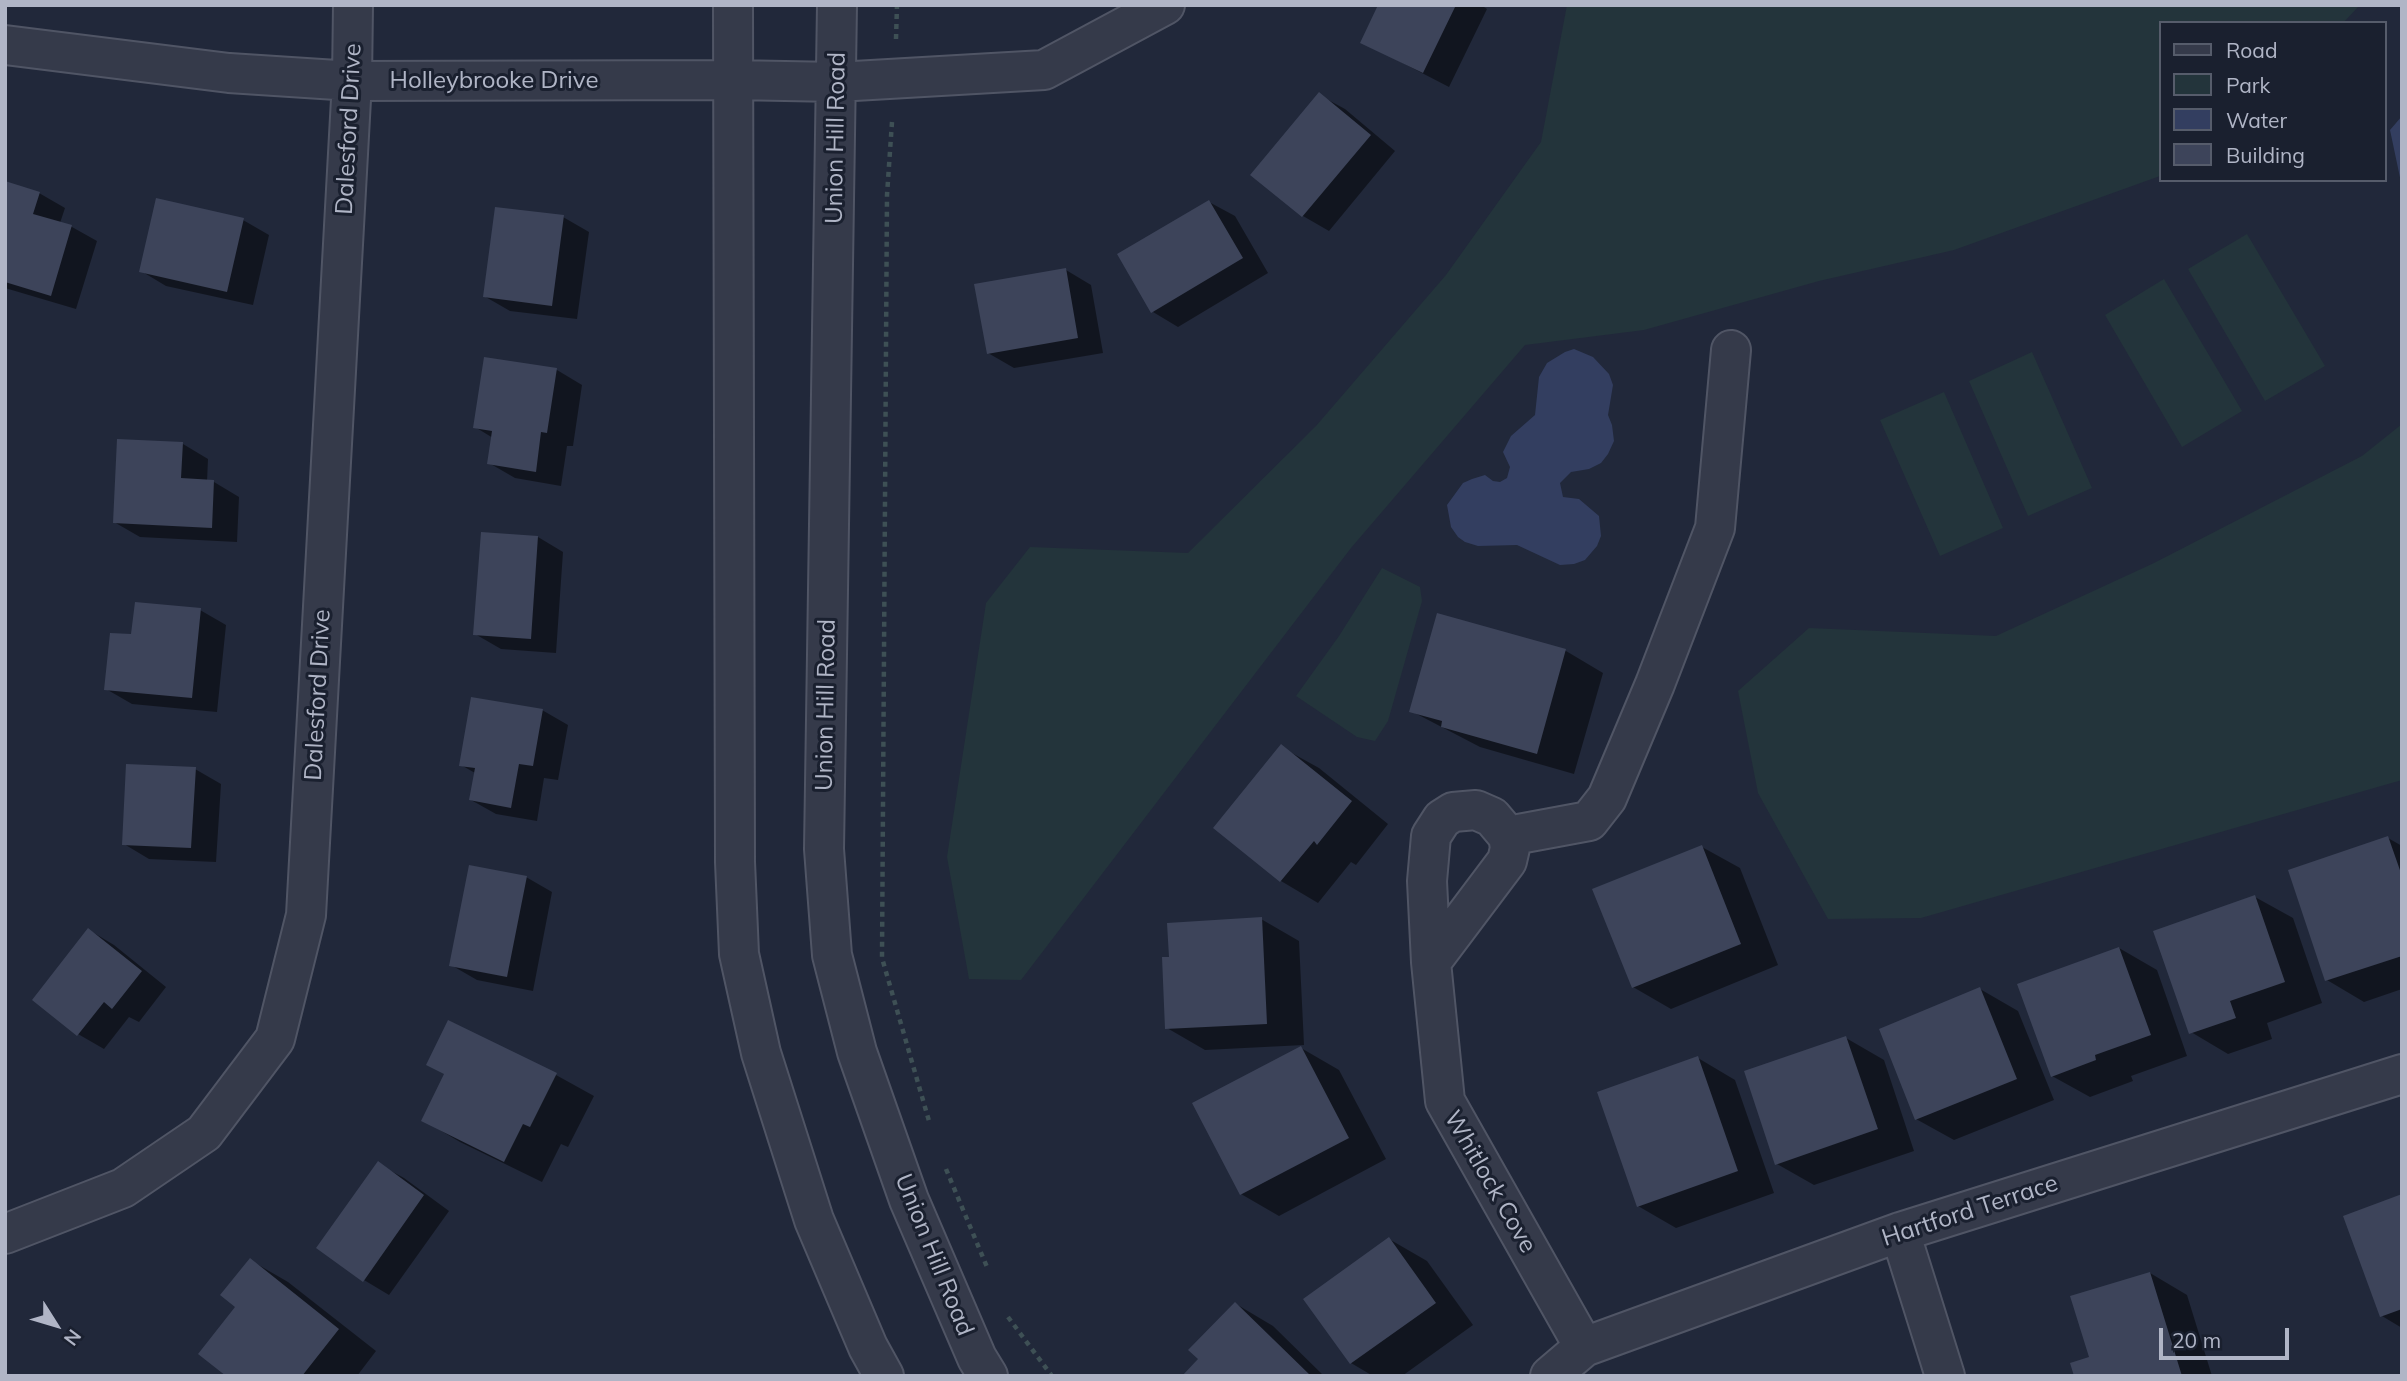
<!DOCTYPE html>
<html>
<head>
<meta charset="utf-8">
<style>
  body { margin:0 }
  #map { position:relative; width:2407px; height:1381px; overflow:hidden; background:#21283a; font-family:Mulish,sans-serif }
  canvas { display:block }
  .frame { position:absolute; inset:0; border:7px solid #b0b5c6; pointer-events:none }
  .legend { position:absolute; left:2159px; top:21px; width:228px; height:161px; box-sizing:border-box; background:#1a202f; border:2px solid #565c6b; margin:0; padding:9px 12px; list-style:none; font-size:21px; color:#b0b5c6 }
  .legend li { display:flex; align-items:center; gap:14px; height:35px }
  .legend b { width:35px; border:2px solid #565c6b }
  .north { position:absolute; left:21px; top:1290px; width:70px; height:70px; -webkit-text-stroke:5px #1a202f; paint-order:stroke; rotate:127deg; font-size:19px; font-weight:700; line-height:28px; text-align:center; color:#b0b5c6 }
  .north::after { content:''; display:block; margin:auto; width:24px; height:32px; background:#b0b5c6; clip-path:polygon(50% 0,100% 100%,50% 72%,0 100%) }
  .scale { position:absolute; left:2159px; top:1328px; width:130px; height:32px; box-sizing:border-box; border:4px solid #b0b5c6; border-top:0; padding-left:9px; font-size:21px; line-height:24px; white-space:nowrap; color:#b0b5c6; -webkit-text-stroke:5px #1a202f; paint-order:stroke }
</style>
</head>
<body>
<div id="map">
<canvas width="2407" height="1381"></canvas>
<div class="frame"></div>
<ul class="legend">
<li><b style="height:9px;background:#353a4a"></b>Road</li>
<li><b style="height:19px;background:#23343b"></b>Park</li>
<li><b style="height:19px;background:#333e60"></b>Water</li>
<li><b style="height:19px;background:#3d445a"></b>Building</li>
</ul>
<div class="north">N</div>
<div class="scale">20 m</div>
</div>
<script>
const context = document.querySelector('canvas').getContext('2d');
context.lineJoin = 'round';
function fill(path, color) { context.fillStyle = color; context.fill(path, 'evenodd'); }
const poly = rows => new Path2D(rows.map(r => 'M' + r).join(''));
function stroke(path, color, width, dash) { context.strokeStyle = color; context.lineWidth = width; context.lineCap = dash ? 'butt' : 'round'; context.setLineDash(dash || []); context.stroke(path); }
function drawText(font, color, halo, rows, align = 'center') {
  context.font = font + ' Mulish,sans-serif'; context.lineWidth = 6; context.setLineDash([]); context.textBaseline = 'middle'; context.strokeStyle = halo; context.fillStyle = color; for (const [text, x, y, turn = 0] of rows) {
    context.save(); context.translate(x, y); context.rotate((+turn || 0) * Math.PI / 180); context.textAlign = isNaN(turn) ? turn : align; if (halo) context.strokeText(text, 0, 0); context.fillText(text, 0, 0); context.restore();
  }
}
fill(poly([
  [1567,5,2360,5,2343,23,2160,23,2160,176,1954,250,1819,281,1644,330,1525,345,1351,548,1021,980,969,979,947,857,986,603,1030,547,1188,553,1316,426,1446,275,1541,142],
  [2247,234,2325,366,2265,401,2188,269],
  [2164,279,2242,411,2182,447,2105,315],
  [2032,352,2092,488,2028,516,1969,381],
  [1944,392,2003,528,1940,556,1880,420],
  [2402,424,2402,780,1921,918,1828,919,1758,793,1738,691,1809,628,1996,636,2154,563,2362,456],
  [1382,568,1420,587,1422,601,1388,721,1375,741,1357,737,1296,696,1339,636]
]), '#23343b');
fill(poly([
  [2402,116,2402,187,2390,130],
  [1574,349,1593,357,1609,374,1613,385,1608,415,1612,425,1614,441,1608,454,1601,463,1589,469,1571,472,1560,483,1563,497,1579,499,1599,516,1601,536,1597,546,1585,560,1574,564,1560,565,1517,545,1478,546,1465,542,1458,537,1451,527,1447,505,1463,483,1472,479,1485,475,1493,481,1500,482,1507,478,1510,467,1503,452,1511,436,1535,415,1539,377,1547,363,1565,352]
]), '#333e60');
fill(poly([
  [1380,5,1481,5,1487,9,1449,87,1362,42],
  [1319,95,1345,109,1395,151,1329,231,1303,216,1253,174],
  [5,183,39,193,65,208,60,223,72,227,97,241,76,309,5,288],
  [1209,202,1235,216,1268,273,1178,327,1153,312],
  [563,217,589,232,577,319,510,311,484,296],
  [243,220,269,235,253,305,166,286,141,271],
  [1066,270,1091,285,1103,353,1014,368,988,353],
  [557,370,582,385,573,446,567,446,561,486,515,478,489,463,493,438,475,427],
  [183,444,208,459,207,482,214,482,239,497,237,542,140,537,114,522],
  [538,537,563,552,556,653,501,649,475,634],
  [200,610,226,625,217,712,132,704,106,689,132,636],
  [1438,615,1566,651,1603,673,1574,774,1480,747,1411,711],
  [542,710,568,725,558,780,544,778,537,821,496,814,471,800,475,773,461,765],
  [1281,747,1319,768,1388,824,1356,865,1351,862,1318,903,1281,881],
  [195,769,221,784,216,862,149,859,124,844],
  [2388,838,2402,846,2402,989,2364,1002,2327,980],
  [1702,847,1740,868,1778,965,1671,1009,1633,987],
  [526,877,552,892,533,991,477,980,451,965],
  [2255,897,2293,918,2322,1003,2267,1023,2272,1039,2228,1054,2191,1032],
  [1261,919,1299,941,1304,1045,1205,1050,1167,1028,1171,958],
  [89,930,114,945,166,987,139,1022,129,1017,104,1049,78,1034,34,999],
  [2119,948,2157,970,2187,1056,2131,1076,2133,1081,2090,1097,2052,1076],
  [1980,989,2018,1011,2054,1100,1954,1140,1916,1119],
  [1846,1038,1884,1060,1914,1151,1814,1185,1777,1164],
  [1301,1048,1339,1070,1386,1159,1279,1216,1241,1194],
  [1698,1058,1735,1080,1774,1193,1676,1228,1638,1206],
  [556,1075,594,1096,568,1147,561,1144,542,1182,460,1142,423,1120],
  [378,1164,404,1178,449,1211,389,1295,364,1280],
  [2402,1196,2402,1328,2382,1316],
  [1389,1239,1427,1261,1473,1325,1402,1376,1373,1376,1351,1363,1306,1300],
  [250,1260,288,1282,376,1351,357,1376,229,1376,238,1307],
  [2150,1273,2187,1295,2212,1376,2076,1376,2091,1358],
  [1236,1304,1273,1326,1324,1376,1184,1376,1200,1359]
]), '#0007');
fill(poly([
  [1378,5,1456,5,1423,73,1360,43],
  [1319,92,1371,135,1302,217,1250,175],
  [5,181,40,192,33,214,72,225,51,296,5,282],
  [156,198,244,218,227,292,139,272],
  [1209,200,1243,258,1151,313,1117,254],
  [495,207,564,215,552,306,483,297],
  [1066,268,1078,338,987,354,974,284],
  [484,357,557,368,547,433,541,432,536,472,487,464,492,431,473,428],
  [117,439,183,442,181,478,214,480,212,528,113,523],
  [481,532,538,536,531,639,473,635],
  [135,602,201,608,192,698,104,690,110,633,131,634],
  [1437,613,1566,649,1537,754,1441,727,1442,721,1409,712],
  [471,697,543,709,533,766,519,764,511,808,469,800,475,768,459,766],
  [1281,744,1352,801,1317,845,1314,841,1280,882,1213,828],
  [126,764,196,767,191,848,122,845],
  [2388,836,2402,876,2402,956,2325,981,2288,870],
  [1702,845,1741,944,1632,988,1592,889],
  [469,865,527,876,507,977,449,966],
  [2255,895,2285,982,2230,1001,2236,1018,2189,1034,2153,931],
  [1262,917,1267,1024,1165,1029,1162,957,1169,957,1167,923],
  [88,928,142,971,112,1009,104,1002,77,1036,32,1000],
  [2119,947,2151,1035,2095,1055,2096,1060,2051,1077,2017,984],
  [1980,987,2017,1079,1915,1120,1879,1029],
  [448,1020,557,1073,530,1127,523,1124,504,1162,421,1121,444,1074,426,1065],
  [1846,1036,1878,1129,1775,1165,1744,1071],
  [1301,1046,1349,1138,1240,1195,1192,1103],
  [1698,1056,1738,1171,1637,1207,1597,1092],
  [378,1161,424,1195,363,1282,316,1248],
  [2402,1194,2402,1309,2380,1317,2343,1216],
  [1389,1237,1436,1303,1350,1364,1303,1299],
  [250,1258,339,1329,302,1376,226,1376,198,1354,235,1307,220,1295],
  [2150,1272,2182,1376,2074,1376,2070,1363,2089,1357,2070,1296],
  [1235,1302,1311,1376,1182,1376,1198,1359,1188,1350]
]), '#3d445a');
const minor = poly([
  [733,5,735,862,739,954,761,1053,814,1220,868,1347,884,1376],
  [837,5,824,849,832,955,857,1052,909,1200,977,1358,988,1376],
  [5,45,229,73,352,81,733,80,837,82,1044,70,1165,5],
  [1508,836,1492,817,1476,810,1453,812,1442,819,1431,836,1427,881,1431,962,1445,1101,1584,1347],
  [1431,962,1507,861,1510,848,1508,836,1589,821,1607,798,1655,684,1715,528,1731,350],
  [1900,1232,1945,1376],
  [5,1234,123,1188,204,1133,275,1039,306,915,352,81,353,5],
  [1550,1376,1584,1347,1900,1232,2402,1074]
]);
stroke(minor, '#505565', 42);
stroke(poly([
  [896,39,897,5],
  [892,122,887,195,882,958,929,1121],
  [946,1169,987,1267],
  [1008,1317,1052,1376]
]), '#3e5055', 4.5, [5, 5]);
stroke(minor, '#353a4a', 38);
drawText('24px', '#b0b5c6', '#1a202f', [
  ["Holleybrooke Drive",494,81],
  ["Dalesford Drive",349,129,-87],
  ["Union Hill Road",836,138,-89],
  ["Dalesford Drive",318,695,-87],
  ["Union Hill Road",826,705,-89],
  ["Whitlock Cove",1490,1182,60],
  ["Hartford Terrace",1970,1211,-18],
  ["Union Hill Road",934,1255,68]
]);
</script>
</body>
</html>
